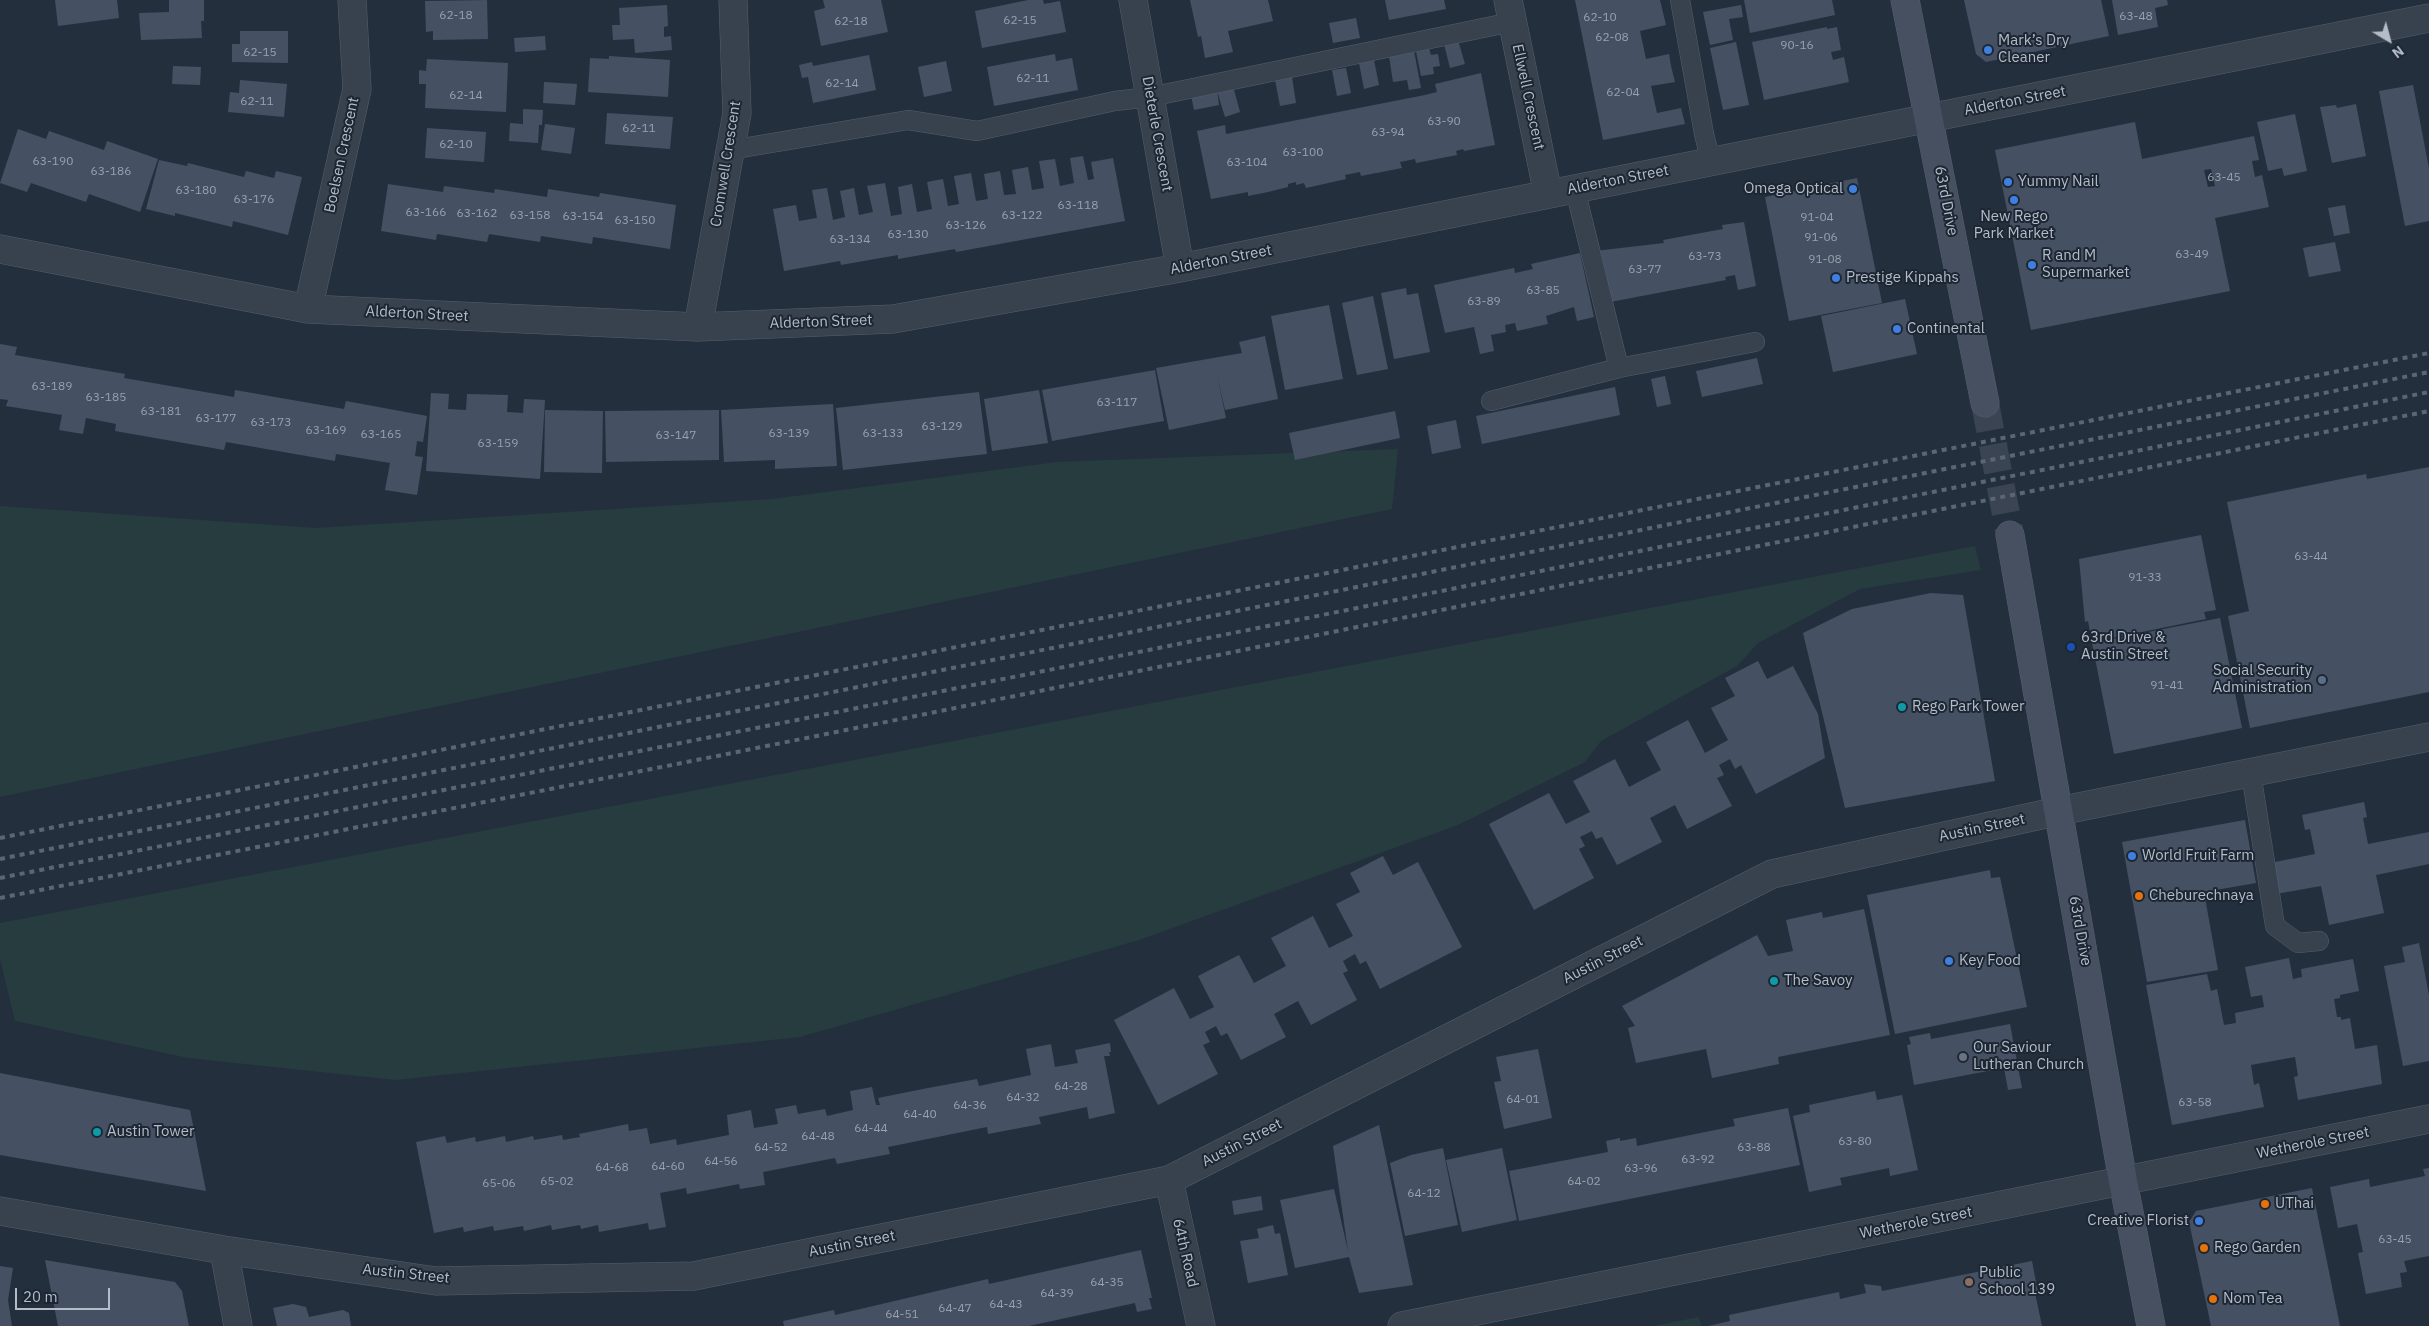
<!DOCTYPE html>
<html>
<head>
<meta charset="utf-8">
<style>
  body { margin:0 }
  #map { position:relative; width:2429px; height:1326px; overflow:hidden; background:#242f3e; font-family:"IBM Plex Sans",sans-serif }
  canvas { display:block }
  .north { position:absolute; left:2364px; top:15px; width:50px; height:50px; -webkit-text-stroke:4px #1d2633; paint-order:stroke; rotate:143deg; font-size:14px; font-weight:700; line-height:20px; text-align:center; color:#b4bcc9 }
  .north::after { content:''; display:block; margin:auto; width:18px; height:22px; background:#b4bcc9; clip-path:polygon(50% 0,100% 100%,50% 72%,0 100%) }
  .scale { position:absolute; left:15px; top:1288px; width:95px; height:22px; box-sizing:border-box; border:2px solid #b4bcc9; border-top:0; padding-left:6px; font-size:15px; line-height:18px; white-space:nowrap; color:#b4bcc9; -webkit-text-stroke:4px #1d2633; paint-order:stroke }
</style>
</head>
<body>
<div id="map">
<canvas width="2429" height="1326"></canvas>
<div class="north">N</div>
<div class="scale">20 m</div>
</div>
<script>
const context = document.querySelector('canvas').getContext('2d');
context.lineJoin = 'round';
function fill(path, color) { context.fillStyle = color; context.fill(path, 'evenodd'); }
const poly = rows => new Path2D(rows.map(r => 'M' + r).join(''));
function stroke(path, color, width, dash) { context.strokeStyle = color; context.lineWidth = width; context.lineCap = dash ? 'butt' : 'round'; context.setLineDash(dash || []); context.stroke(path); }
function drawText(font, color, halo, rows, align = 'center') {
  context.font = font + ' "IBM Plex Sans",sans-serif'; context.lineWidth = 4; context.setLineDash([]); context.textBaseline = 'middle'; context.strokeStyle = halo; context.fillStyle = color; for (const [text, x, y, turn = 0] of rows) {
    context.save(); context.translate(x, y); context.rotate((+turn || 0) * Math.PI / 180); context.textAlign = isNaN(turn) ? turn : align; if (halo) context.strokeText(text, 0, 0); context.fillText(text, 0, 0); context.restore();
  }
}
fill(poly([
  [1398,449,1392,509,0,797,0,506,316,528,772,499,1057,462],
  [1975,546,1981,570,1860,589,1758,643,1737,666,1601,741,1585,762,1458,825,1139,940,800,1037,396,1080,188,1058,15,1021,0,959,0,923],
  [1699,1317,1701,1326,1653,1326]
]), '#263c3f');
fill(poly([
  [55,0,117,0,119,18,58,26],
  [169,0,204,0,204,21,201,21,202,38,141,40,139,13,169,12],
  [487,0,488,39,433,40,433,31,426,32,425,1],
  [823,0,881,0,888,32,821,46,814,11,825,8],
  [1028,0,1043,0,1044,4,1060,1,1066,32,982,48,975,11],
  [1190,0,1268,0,1273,21,1228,31,1233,52,1205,58,1201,36,1198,37],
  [1385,0,1444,0,1446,9,1389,20],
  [1575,0,1660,0,1666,25,1640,31,1646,59,1669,54,1671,66,1675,82,1651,86,1657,113,1681,108,1685,124,1603,140],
  [1744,0,1832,0,1835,15,1750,33],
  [1964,0,2101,0,2109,36,1986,62,1976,54],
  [2112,0,2167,0,2168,5,2155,8,2158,27,2118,35],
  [667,5,668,26,664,27,664,37,671,36,672,50,635,53,634,39,613,40,612,25,620,25,619,8],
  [1741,5,1743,17,1729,19,1733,40,1710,45,1703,12],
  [1356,18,1360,38,1333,43,1329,23],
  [1827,27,1827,29,1837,27,1841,50,1831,52,1833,60,1844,57,1849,82,1764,100,1752,42],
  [240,31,288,31,288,63,232,62,232,44,240,44],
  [545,36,546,50,515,52,514,38],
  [1458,40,1465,64,1450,68,1444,44],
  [1736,42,1749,105,1723,110,1710,48],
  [1429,48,1431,55,1438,54,1440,66,1433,67,1434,74,1421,76,1416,51],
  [1414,51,1421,88,1409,90,1407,80,1393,82,1389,56],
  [1055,54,1056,61,1072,58,1078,90,994,106,987,67],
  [869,55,876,90,813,103,808,77,802,78,799,65,812,62,813,66],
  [609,56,670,60,668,97,588,92,590,58,609,59],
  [427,59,508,63,506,112,425,108,426,84,419,84,419,70,426,71],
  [1374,60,1379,85,1364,89,1359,63],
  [946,61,952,91,924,97,918,67],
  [173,66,201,67,200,85,172,84],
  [1346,68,1351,93,1337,96,1332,70],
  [1481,73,1495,145,1464,151,1463,149,1456,151,1457,155,1416,163,1415,159,1400,162,1402,168,1361,176,1360,172,1345,175,1346,179,1306,188,1304,183,1296,185,1296,182,1288,184,1288,187,1268,192,1248,196,1248,192,1211,199,1197,131,1225,125,1226,134,1425,95,1437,92,1435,84],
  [1292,77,1296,103,1280,106,1275,80],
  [240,80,287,84,284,117,228,112,230,92,239,93],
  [544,82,577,84,575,105,543,103],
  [2413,85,2429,168,2429,221,2405,226,2379,91],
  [1233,86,1240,112,1225,117,1217,91],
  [1217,90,1219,105,1194,110,1191,95],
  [2356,104,2366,156,2332,163,2320,107,2336,105,2337,108],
  [523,109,543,110,542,125,539,125,538,143,509,141,510,123,523,124],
  [607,113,673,117,670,149,605,144],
  [2295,114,2307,171,2284,176,2282,168,2268,171,2257,122],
  [2135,122,2142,159,2254,136,2259,160,2252,161,2255,177,2262,175,2269,207,2215,218,2230,291,2031,330,1995,150],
  [2211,169,2215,186,2208,187,2204,170],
  [545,124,575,128,571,154,541,150],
  [427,128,486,132,484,162,425,158],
  [18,129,46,139,49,131,104,150,107,141,158,159,140,212,89,194,86,202,31,183,27,192,0,183],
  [1083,156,1088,180,1094,179,1091,162,1113,158,1125,221,956,252,955,249,898,259,898,255,841,265,840,261,784,271,773,209,796,205,799,221,817,218,812,190,827,188,833,220,845,217,840,191,854,188,859,215,873,212,867,186,885,183,891,216,902,214,898,187,912,184,917,212,932,209,927,182,943,179,948,206,959,204,954,176,971,173,976,201,988,199,984,174,1000,171,1004,195,1016,194,1012,170,1028,167,1032,190,1044,188,1039,161,1055,159,1060,186,1074,183,1070,158],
  [159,160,187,166,188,163,244,177,246,171,274,178,276,171,302,177,288,235,233,221,232,227,175,213,175,216,146,209],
  [1857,178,1882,303,1789,321,1765,197],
  [388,184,443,192,444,186,494,193,495,189,547,197,548,189,599,197,600,193,676,205,670,249,593,237,592,244,541,236,540,242,489,234,487,242,437,234,436,240,381,231],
  [2345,205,2350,233,2334,236,2328,208],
  [1744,222,1756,286,1738,290,1735,275,1725,277,1726,280,1605,303,1595,251,1664,243,1663,240,1723,229,1722,225],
  [2335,242,2341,271,2309,277,2303,248],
  [1580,253,1594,317,1577,321,1574,307,1546,316,1548,324,1517,331,1515,323,1505,325,1506,332,1491,335,1494,351,1480,354,1474,327,1445,333,1434,285,1514,268,1515,273,1533,269,1531,264],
  [1406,288,1407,295,1418,293,1430,352,1394,359,1381,293],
  [1373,296,1388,369,1357,375,1342,303],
  [1905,299,1917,354,1833,372,1821,316],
  [1329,305,1343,379,1285,390,1271,316],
  [1265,336,1278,399,1225,410,1217,375,1226,418,1169,430,1156,368,1242,353,1239,342],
  [0,344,17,347,15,355,125,374,124,378,234,397,235,390,344,409,346,401,427,416,423,442,417,441,415,456,423,457,417,495,385,490,390,463,336,454,335,461,226,442,224,450,115,431,116,424,86,418,83,434,59,430,62,415,6,406,8,400,0,399],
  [1757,358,1763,384,1702,397,1696,371],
  [1155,370,1164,421,1052,441,1042,390],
  [1665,376,1671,404,1657,407,1651,379],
  [1615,387,1620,415,1482,444,1476,416],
  [1039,390,1048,443,992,451,984,399],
  [979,392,987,454,843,470,836,408],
  [431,393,449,394,448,409,466,410,467,394,508,395,507,412,523,413,524,399,545,400,540,479,426,471],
  [833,404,837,466,775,469,775,460,724,462,721,410],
  [545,410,603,411,602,473,544,472],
  [719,410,719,460,606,462,605,411],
  [1395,411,1400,438,1295,460,1289,433],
  [1456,420,1461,448,1432,454,1427,426],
  [2429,467,2429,692,2250,728,2228,616,2249,611,2227,502,2366,474,2367,479],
  [2201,535,2216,610,2204,612,2206,619,2092,642,2088,621,2085,622,2079,559],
  [1931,593,1963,595,1995,781,1845,808,1803,633,1852,609],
  [2220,618,2242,728,2114,754,2092,643],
  [1758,661,1767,679,1793,666,1818,714,1825,758,1756,794,1741,765,1735,769,1730,759,1719,765,1724,775,1717,778,1732,806,1687,829,1675,805,1650,818,1662,842,1617,865,1602,837,1596,839,1592,831,1580,837,1585,846,1579,849,1594,878,1534,910,1489,824,1549,793,1566,824,1590,812,1573,781,1615,759,1629,787,1661,770,1646,742,1688,720,1705,753,1728,740,1711,708,1735,696,1725,678],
  [2364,802,2367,817,2363,818,2368,844,2429,832,2429,864,2376,875,2384,913,2329,925,2321,886,2276,894,2270,863,2315,854,2310,829,2305,830,2302,815],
  [2245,820,2256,883,2204,892,2218,970,2147,982,2122,842],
  [1383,856,1393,875,1418,862,1462,947,1380,989,1366,961,1360,964,1355,954,1343,961,1348,971,1343,973,1357,1000,1311,1025,1298,1001,1274,1014,1286,1037,1241,1060,1227,1033,1221,1036,1216,1026,1205,1032,1210,1042,1203,1045,1218,1074,1158,1105,1114,1020,1174,988,1190,1019,1214,1007,1198,976,1239,955,1254,983,1286,966,1271,938,1313,916,1329,948,1353,936,1336,904,1360,892,1350,873],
  [1990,870,1991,878,2000,877,2027,1007,1895,1034,1867,895],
  [1864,909,1890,1035,1778,1057,1779,1064,1712,1078,1706,1049,1636,1063,1628,1028,1635,1026,1622,1006,1757,935,1768,956,1793,951,1786,920,1822,912,1823,918],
  [2419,943,2429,995,2429,1061,2403,1066,2384,966,2405,962,2402,947],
  [2289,958,2293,979,2302,977,2301,969,2353,959,2359,991,2340,995,2340,998,2334,999,2337,1017,2341,1017,2341,1020,2350,1018,2355,1049,2377,1045,2382,1084,2298,1100,2294,1077,2298,1076,2295,1057,2251,1065,2254,1085,2259,1083,2264,1107,2172,1125,2146,985,2207,974,2211,991,2217,989,2224,1025,2236,1023,2235,1013,2264,1007,2262,995,2251,997,2245,967],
  [2010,1024,2022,1088,2008,1090,2004,1068,1914,1085,1907,1045,1911,1044,1909,1037,1930,1033,1931,1039],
  [1110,1043,1111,1052,1109,1052,1110,1056,1104,1056,1115,1113,1089,1119,1087,1107,1039,1117,1041,1124,988,1134,987,1127,888,1147,890,1154,863,1159,837,1164,835,1158,763,1172,765,1185,740,1189,739,1184,687,1194,686,1188,660,1193,666,1227,649,1230,648,1223,599,1232,598,1225,581,1229,580,1225,552,1230,551,1225,524,1231,523,1226,494,1231,493,1226,464,1232,463,1227,434,1233,416,1142,445,1136,447,1143,475,1137,476,1142,505,1136,506,1142,533,1136,534,1140,562,1135,563,1140,580,1137,579,1134,628,1124,629,1131,647,1128,650,1144,676,1139,677,1145,729,1135,727,1115,751,1110,754,1128,778,1124,775,1109,796,1105,798,1114,825,1109,827,1116,853,1110,850,1091,872,1087,876,1105,880,1105,878,1098,928,1088,977,1079,979,1086,1031,1075,1026,1049,1051,1044,1055,1067,1078,1063,1075,1050],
  [1538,1049,1552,1118,1504,1129,1494,1082,1501,1081,1496,1057],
  [0,1073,190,1110,206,1191,0,1155],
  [1875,1091,1877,1100,1902,1095,1918,1170,1890,1176,1889,1168,1840,1178,1842,1185,1809,1192,1793,1116,1810,1112,1809,1105],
  [1788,1108,1800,1165,1519,1221,1509,1171,1608,1152,1606,1141,1620,1138,1620,1141,1636,1138,1637,1146,1651,1143,1735,1126,1733,1119],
  [1379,1125,1413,1285,1359,1293,1349,1257,1295,1268,1280,1200,1334,1189,1348,1251,1333,1146],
  [1443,1148,1458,1225,1405,1236,1390,1163,1411,1155],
  [1502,1148,1517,1220,1462,1232,1446,1160],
  [2429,1168,2429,1256,2404,1261,2407,1272,2400,1273,2402,1287,2366,1294,2358,1253,2363,1252,2357,1224,2338,1228,2330,1187,2369,1179,2370,1187,2425,1176,2423,1169],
  [2312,1188,2340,1326,2211,1326,2189,1222,2196,1211],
  [1261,1196,1263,1210,1234,1215,1232,1201],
  [1273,1225,1275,1234,1280,1233,1288,1275,1248,1283,1240,1241,1259,1238,1257,1229],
  [1141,1250,1152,1298,1149,1298,1152,1309,1137,1312,1135,1303,1029,1326,784,1326,783,1321,834,1310,835,1315,988,1279,989,1284],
  [45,1260,175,1282,182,1291,189,1326,58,1326],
  [2032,1261,2038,1293,2035,1293,2042,1326,1708,1326,1730,1321,1729,1315,1839,1292,1840,1299,1866,1293,1864,1284,1881,1286,1882,1291],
  [0,1266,13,1268,8,1300,12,1326,0,1326],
  [293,1304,306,1307,309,1317,343,1310,349,1313,351,1326,277,1326,273,1308]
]), '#455162');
stroke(poly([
  [1985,403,2010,535]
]), '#3a4453', 28, [28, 14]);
const lane = poly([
  [1680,0,1704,134,1711,162],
  [730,150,908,120,977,131,1115,101,1150,97,1512,22],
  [1619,368,1755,342],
  [1491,401,1619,368,1575,189],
  [2251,773,2275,926,2298,943,2319,941]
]);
const street = poly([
  [1133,0,1180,268],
  [1508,0,1548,194],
  [0,249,308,309,698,327,893,319,1180,268,2429,18],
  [308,309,357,89,352,0],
  [698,327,737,113,733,0],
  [1169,1180,1201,1326],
  [0,1211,224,1250,436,1281,694,1276,1169,1180,1772,874,2059,811,2429,737],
  [224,1250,238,1326],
  [1402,1326,2429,1119]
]);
const secondary = poly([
  [1905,0,1985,403],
  [2010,535,2123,1181,2151,1326]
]);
stroke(lane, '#565f6c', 20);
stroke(street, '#565f6c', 29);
stroke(secondary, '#565f6c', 29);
stroke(lane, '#38414e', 19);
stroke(street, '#38414e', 28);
stroke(secondary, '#465061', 28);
stroke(poly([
  [0,838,2429,353],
  [0,859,2429,372],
  [0,878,1079,664,2429,392],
  [0,898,722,755,2429,411]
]), '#5a6575', 4, [5, 5]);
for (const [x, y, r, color] of [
  [1988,50,5,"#3f7fe0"],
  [2008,182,5,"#3f7fe0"],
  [1853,189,5,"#3f7fe0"],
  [2014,200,5,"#3f7fe0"],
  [2032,265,5,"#3f7fe0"],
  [1836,278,5,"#3f7fe0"],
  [1897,329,5,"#3f7fe0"],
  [2071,647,5,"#1a4fb4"],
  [2322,680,5,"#5c6f8a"],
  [1902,707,5,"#0f9aa8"],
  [2132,856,5,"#3f7fe0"],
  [2139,896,5,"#e8710a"],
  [1949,961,5,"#3f7fe0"],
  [1774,981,5,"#0f9aa8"],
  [1963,1057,5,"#6b7280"],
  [97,1132,5,"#0f9aa8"],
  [2265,1204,5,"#e8710a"],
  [2199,1221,5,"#3f7fe0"],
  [2204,1248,5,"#e8710a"],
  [1969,1282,5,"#8d6e63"],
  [2213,1299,5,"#e8710a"]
]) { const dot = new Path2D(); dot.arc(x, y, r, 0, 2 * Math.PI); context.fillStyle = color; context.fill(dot); stroke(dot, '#1d2633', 2); }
drawText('12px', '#98a1af', null, [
  ["62-18",456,16],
  ["63-48",2136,17],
  ["62-10",1600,18],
  ["62-15",1020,21],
  ["62-18",851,22],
  ["62-08",1612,38],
  ["90-16",1797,46],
  ["62-15",260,53],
  ["62-11",1033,79],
  ["62-14",842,84],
  ["62-04",1623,93],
  ["62-14",466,96],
  ["62-11",257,102],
  ["63-90",1444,122],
  ["62-11",639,129],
  ["63-94",1388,133],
  ["62-10",456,145],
  ["63-100",1303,153],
  ["63-190",53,162],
  ["63-104",1247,163],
  ["63-186",111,172],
  ["63-45",2224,178],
  ["63-180",196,191],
  ["63-176",254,200],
  ["63-118",1078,206],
  ["63-166",426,213],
  ["63-162",477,214],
  ["63-158",530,216],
  ["63-122",1022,216],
  ["63-154",583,217],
  ["91-04",1817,218],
  ["63-150",635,221],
  ["63-126",966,226],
  ["63-130",908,235],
  ["91-06",1821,238],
  ["63-134",850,240],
  ["63-49",2192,255],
  ["63-73",1705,257],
  ["91-08",1825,260],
  ["63-77",1645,270],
  ["63-85",1543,291],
  ["63-89",1484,302],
  ["63-189",52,387],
  ["63-185",106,398],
  ["63-117",1117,403],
  ["63-181",161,412],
  ["63-177",216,419],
  ["63-173",271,423],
  ["63-129",942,427],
  ["63-169",326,431],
  ["63-139",789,434],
  ["63-133",883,434],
  ["63-165",381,435],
  ["63-147",676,436],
  ["63-159",498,444],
  ["63-44",2311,557],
  ["91-33",2145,578],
  ["91-41",2167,686],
  ["64-28",1071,1087],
  ["64-32",1023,1098],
  ["64-01",1523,1100],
  ["63-58",2195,1103],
  ["64-36",970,1106],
  ["64-40",920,1115],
  ["64-44",871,1129],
  ["64-48",818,1137],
  ["63-80",1855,1142],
  ["64-52",771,1148],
  ["63-88",1754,1148],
  ["63-92",1698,1160],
  ["64-56",721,1162],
  ["64-60",668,1167],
  ["64-68",612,1168],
  ["63-96",1641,1169],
  ["65-02",557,1182],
  ["64-02",1584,1182],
  ["65-06",499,1184],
  ["64-12",1424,1194],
  ["63-45",2395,1240],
  ["64-35",1107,1283],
  ["64-39",1057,1294],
  ["64-43",1006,1305],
  ["64-47",955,1309],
  ["64-51",902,1315]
]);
drawText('15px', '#b4bcc9', '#1d2633', [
  ["Mark’s Dry",1998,41],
  ["Cleaner",1998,58],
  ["Yummy Nail",2018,182],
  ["Omega Optical",1843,189,"right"],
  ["New Rego",2014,217,"center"],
  ["Park Market",2014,234,"center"],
  ["R and M",2042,256],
  ["Supermarket",2042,273],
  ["Prestige Kippahs",1846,278],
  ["Continental",1907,329],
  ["63rd Drive &",2081,638],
  ["Austin Street",2081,655],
  ["Social Security",2312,671,"right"],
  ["Administration",2312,688,"right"],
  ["Rego Park Tower",1912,707],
  ["World Fruit Farm",2142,856],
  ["Cheburechnaya",2149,896],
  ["Key Food",1959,961],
  ["The Savoy",1784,981],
  ["Our Saviour",1973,1048],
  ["Lutheran Church",1973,1065],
  ["Austin Tower",107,1132],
  ["UThai",2275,1204],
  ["Creative Florist",2189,1221,"right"],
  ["Rego Garden",2214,1248],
  ["Public",1979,1273],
  ["School 139",1979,1290],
  ["Nom Tea",2223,1299]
], 'left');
drawText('15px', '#b4bcc9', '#1d2633', [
  ["Ellwell Crescent",1528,97,78],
  ["Alderton Street",2015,101,-11],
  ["Dieterle Crescent",1157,134,80],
  ["Boelsen Crescent",342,155,-78],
  ["Cromwell Crescent",726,164,-81],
  ["Alderton Street",1618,180,-11],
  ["63rd Drive",1946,201,79],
  ["Alderton Street",1221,260,-11],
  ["Alderton Street",417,314,3],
  ["Alderton Street",821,322,-2],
  ["Austin Street",1982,828,-12],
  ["63rd Drive",2080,931,80],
  ["Austin Street",1603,960,-27],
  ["Austin Street",1242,1143,-27],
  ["Wetherole Street",2313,1143,-11],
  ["Wetherole Street",1916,1223,-11],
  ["Austin Street",852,1244,-11],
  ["64th Road",1185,1253,77],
  ["Austin Street",406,1274,6]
]);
</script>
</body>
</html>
